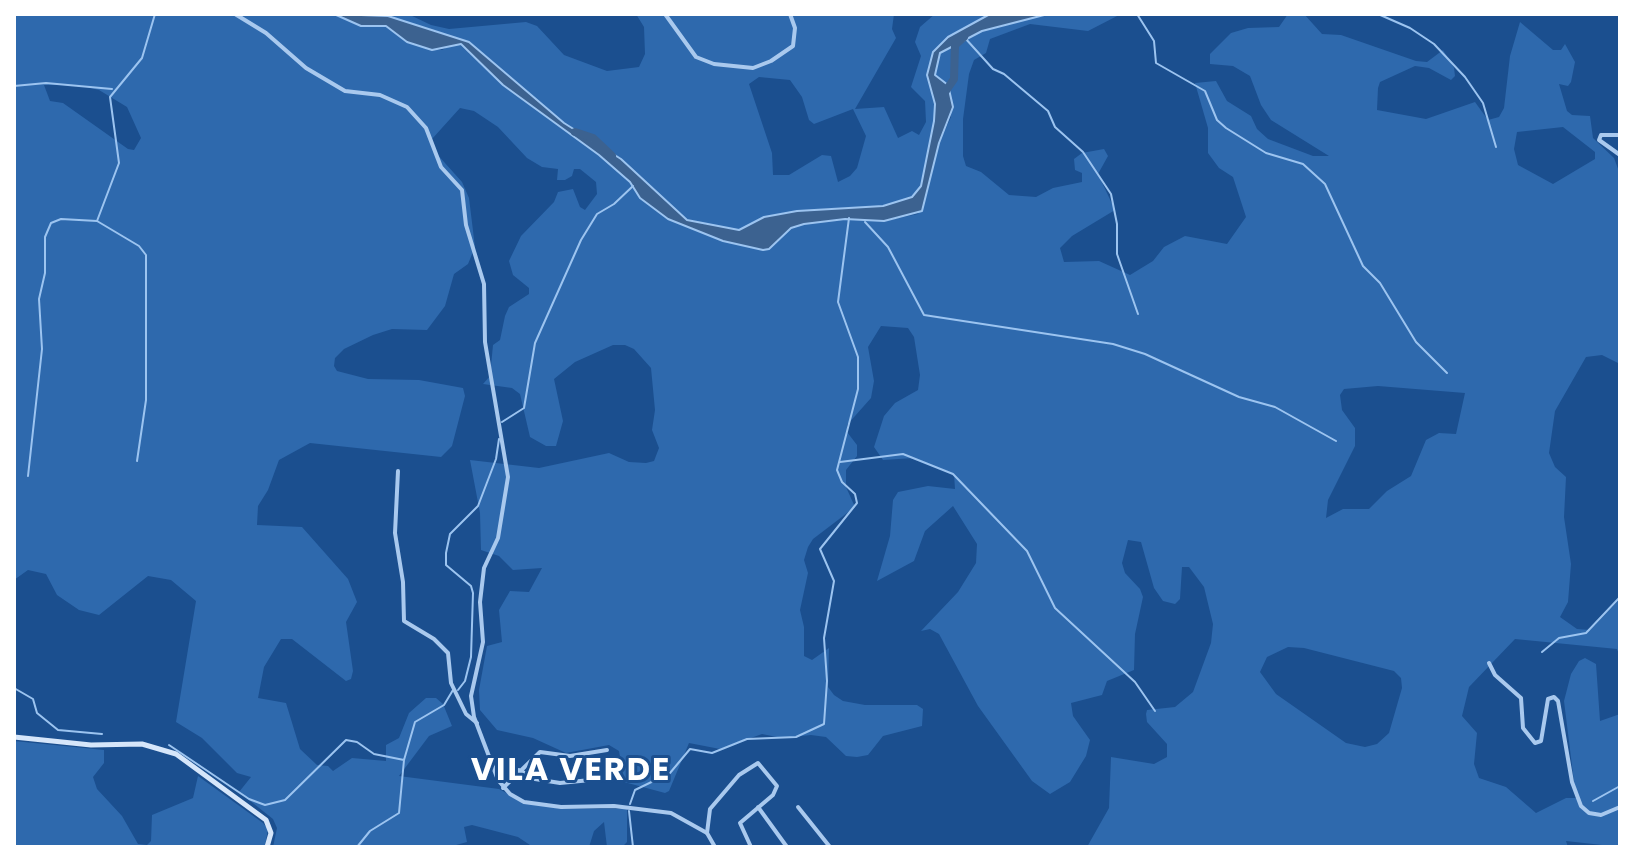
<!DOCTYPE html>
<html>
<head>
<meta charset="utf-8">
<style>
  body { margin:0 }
  #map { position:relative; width:1634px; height:861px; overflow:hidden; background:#1b4f8f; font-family:Poppins,sans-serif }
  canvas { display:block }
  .frame { position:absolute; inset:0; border:16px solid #fff; pointer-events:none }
</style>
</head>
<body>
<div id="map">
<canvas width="1634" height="861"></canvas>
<div class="frame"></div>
</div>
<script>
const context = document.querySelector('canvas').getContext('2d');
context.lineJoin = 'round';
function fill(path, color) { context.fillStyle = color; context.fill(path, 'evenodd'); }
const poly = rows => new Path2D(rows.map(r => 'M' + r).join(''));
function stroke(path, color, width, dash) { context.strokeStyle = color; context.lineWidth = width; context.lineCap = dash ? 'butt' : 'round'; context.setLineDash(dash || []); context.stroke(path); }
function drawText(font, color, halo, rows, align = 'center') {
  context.font = font + ' Poppins,sans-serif'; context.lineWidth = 6; context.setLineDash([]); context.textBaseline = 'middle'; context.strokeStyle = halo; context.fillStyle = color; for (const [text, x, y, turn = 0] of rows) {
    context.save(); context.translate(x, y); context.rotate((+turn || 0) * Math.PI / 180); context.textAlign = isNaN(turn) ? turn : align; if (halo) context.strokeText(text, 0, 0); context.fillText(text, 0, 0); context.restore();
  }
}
fill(poly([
  [14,14,334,14,361,26,386,26,407,42,432,50,442,50,457,42,503,85,599,155,630,182,640,198,668,219,723,241,763,250,769,249,791,228,804,224,845,219,884,221,918,214,926,197,939,143,951,117,944,82,935,75,940,53,982,31,1048,14,1121,14,1088,31,1030,24,990,39,986,53,974,60,969,74,963,119,963,156,966,166,981,172,1009,195,1036,197,1053,188,1082,182,1082,173,1075,170,1074,159,1082,153,1104,149,1108,156,1098,174,1115,210,1072,236,1060,248,1064,262,1099,261,1130,275,1153,261,1164,247,1185,236,1227,244,1246,217,1233,177,1219,168,1208,153,1208,128,1195,83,1216,81,1227,101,1251,116,1257,129,1268,139,1313,156,1329,156,1271,120,1261,105,1250,76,1233,66,1210,64,1210,54,1231,33,1248,28,1279,27,1288,14,1304,14,1322,34,1341,35,1416,61,1427,62,1443,50,1454,68,1455,76,1451,80,1429,68,1415,66,1380,82,1378,88,1377,110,1426,119,1475,102,1488,120,1499,117,1504,108,1510,56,1520,22,1553,50,1561,50,1565,44,1575,62,1571,82,1568,86,1559,84,1567,111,1572,115,1590,116,1593,138,1614,158,1620,174,1620,364,1602,355,1586,357,1555,411,1549,453,1555,467,1566,477,1564,517,1571,564,1568,602,1560,617,1577,629,1590,630,1620,599,1620,657,1617,649,1515,639,1469,687,1462,716,1477,733,1474,764,1479,778,1506,787,1536,813,1566,798,1576,798,1564,701,1571,674,1579,661,1585,658,1596,664,1600,721,1620,714,1620,847,1566,841,1568,847,1087,847,1109,808,1111,757,1154,764,1167,757,1167,744,1147,722,1146,714,1147,710,1175,707,1193,692,1211,643,1213,624,1204,587,1189,567,1182,567,1180,599,1175,604,1163,601,1154,588,1141,542,1128,540,1122,563,1125,573,1140,589,1143,597,1135,634,1134,670,1107,681,1102,695,1071,703,1073,716,1090,740,1086,756,1070,782,1050,794,1032,781,978,706,939,634,930,629,921,631,958,592,976,563,977,544,953,506,925,531,914,561,877,581,890,536,893,500,898,492,928,486,955,489,954,474,914,458,883,460,874,447,884,416,895,403,918,390,920,375,914,337,908,328,881,326,868,347,874,381,871,398,847,425,847,432,857,445,857,456,846,470,846,487,855,507,813,539,808,547,804,560,808,573,800,610,804,627,804,656,812,660,829,648,828,687,834,695,843,701,865,705,917,705,923,709,922,726,883,736,868,755,857,757,846,756,826,737,811,735,782,738,762,734,720,749,689,743,669,791,665,793,624,782,619,751,609,745,566,753,533,738,497,730,480,710,479,690,487,646,502,642,499,610,510,591,529,592,542,568,513,570,499,556,481,550,480,513,470,460,539,468,609,453,629,462,646,463,654,461,659,448,652,430,655,410,651,368,634,349,625,345,613,345,575,362,554,379,563,421,556,446,546,446,530,437,520,394,512,388,483,384,490,376,493,345,500,340,505,316,509,307,529,294,529,288,513,275,509,261,521,236,554,202,558,192,573,189,580,207,585,210,597,194,596,182,580,169,574,169,572,176,565,180,557,180,558,169,542,167,527,158,498,127,474,111,460,108,432,139,436,153,462,182,469,198,475,247,468,264,454,274,445,306,427,330,392,329,373,335,344,349,335,358,334,366,337,371,368,379,419,380,463,388,465,396,452,446,441,457,310,443,279,460,268,490,258,506,257,525,302,527,348,579,357,602,346,622,353,671,351,679,346,681,292,639,281,639,264,667,258,698,286,703,300,749,317,765,328,766,333,771,352,758,386,761,386,745,399,738,409,713,426,698,436,698,443,704,452,726,429,736,399,776,499,789,521,801,561,809,627,809,627,842,622,847,607,847,604,822,594,831,589,847,533,847,518,837,472,825,464,827,467,842,449,847,273,847,277,828,273,819,239,792,251,777,237,773,202,738,176,722,196,601,171,580,148,576,99,615,79,610,57,595,46,574,28,570,14,580],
  [44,85,78,85,99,90,127,107,141,138,134,150,128,149,63,103,50,101],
  [1563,127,1595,152,1595,159,1553,184,1518,165,1514,149,1517,132],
  [1378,386,1465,393,1456,434,1439,433,1426,440,1411,476,1387,491,1369,509,1343,509,1326,518,1328,500,1355,446,1355,428,1342,410,1340,395,1344,389],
  [1288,647,1304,648,1394,671,1401,678,1402,688,1389,733,1377,744,1365,747,1346,743,1276,694,1260,672,1267,657],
  [376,14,408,14,431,25,449,29,526,22,537,26,564,55,607,71,639,67,645,54,644,27,636,14,894,14,892,29,896,38,855,109,884,107,898,138,912,131,919,135,926,122,925,101,911,87,921,56,915,42,920,27,935,14,990,14,948,37,927,75,935,104,934,121,921,186,912,197,883,206,821,209,739,230,687,220,621,159,564,123,469,42],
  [759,77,790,80,802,97,809,120,814,124,853,109,866,136,857,168,850,176,838,182,831,156,822,155,789,175,773,175,772,153,749,84],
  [14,741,104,750,104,763,93,777,97,789,122,816,138,844,147,845,151,841,152,815,193,798,198,776,263,823,268,829,265,846,14,847]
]), '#2e69ad');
const water = poly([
  [334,14,388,16,469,42,564,123,621,159,687,220,739,230,764,217,797,211,883,206,912,197,921,186,934,121,935,104,927,75,933,52,948,37,990,14,1048,14,982,31,940,53,935,75,948,85,953,107,939,143,922,211,884,221,845,219,804,224,791,228,769,249,763,250,723,241,668,219,640,198,630,182,599,155,503,85,461,44,432,50,407,42,386,26,361,26,334,14]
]);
fill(water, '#3c6290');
stroke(water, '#9cc4f0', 2);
stroke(poly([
  [1137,14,1154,41,1156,63,1205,91,1217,120,1226,128,1266,153,1303,164,1325,184,1363,266,1380,283,1416,342,1447,373],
  [1378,14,1410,28,1434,44,1465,77,1483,103,1496,147],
  [965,38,993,69,1004,74,1048,111,1055,127,1083,152,1111,194,1117,224,1117,254,1138,314],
  [14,86,46,83,112,89],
  [97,221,119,163,110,97,142,58,155,14],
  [865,222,888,247,924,315,1113,344,1145,354,1239,397,1275,407,1336,441],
  [502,422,524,408,535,343,581,240,597,214,614,204,633,186],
  [840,462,903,454,953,474,1027,551,1055,608,1135,682,1155,711],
  [28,476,42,349,39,299,45,273,45,237,51,223,61,219,97,221,139,246,146,255,146,400,137,461],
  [1542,652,1559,638,1586,633,1620,597],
  [14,688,33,699,37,713,58,730,102,734],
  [458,690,465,681,471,657,473,593,471,586,446,565,446,553,450,534,478,506,496,459,499,439],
  [169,745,249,799,265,805,285,800,346,740,357,742,374,754,404,760],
  [1593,801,1620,786],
  [630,804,635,790,670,773,690,749,712,753,747,739,796,737,824,724,827,681,824,638,834,581,820,549,857,503,855,494,842,482,837,470,858,389,858,357,838,302,849,218],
  [629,811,633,847],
  [357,847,370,831,399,813,404,760,415,722,444,705,453,690]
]), '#9cc4f0', 2);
stroke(poly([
  [943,95,954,79,955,45,964,37],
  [575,132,593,138,612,156]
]), '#3c6290', 8);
stroke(poly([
  [665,14,696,57,714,64,753,68,771,61,793,46,795,28,790,14],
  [1620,135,1601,135,1599,140,1620,155],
  [398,471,395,533,403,582,404,621,434,639,448,653,451,683,466,714,477,723],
  [1489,663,1495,675,1521,698,1523,728,1535,743,1541,741,1548,699,1554,697,1558,701,1572,782,1581,806,1589,813,1601,815,1620,807],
  [519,770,535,779,560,783,611,778],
  [503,788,540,752,570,756,607,750],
  [758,807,787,847],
  [798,807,830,847],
  [707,833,710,809,739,775,758,763,777,786,773,795,740,823,751,847]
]), '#a9c9ee', 4);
stroke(poly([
  [235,14,266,33,306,68,345,91,380,95,407,107,426,128,441,167,462,190,466,225,484,284,485,342,508,477,498,538,484,568,480,602,483,642,471,696,474,717,498,780,510,794,524,802,561,807,614,806,671,813,707,833,715,847]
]), '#a9c9ee', 4);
stroke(poly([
  [14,737,91,745,142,744,176,754,266,820,271,833,267,847]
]), '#d6e6fa', 5);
context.letterSpacing = '2px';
drawText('bold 32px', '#fff', '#1b4f8f', [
  ["VILA VERDE",571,772]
]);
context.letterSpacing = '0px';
</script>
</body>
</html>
